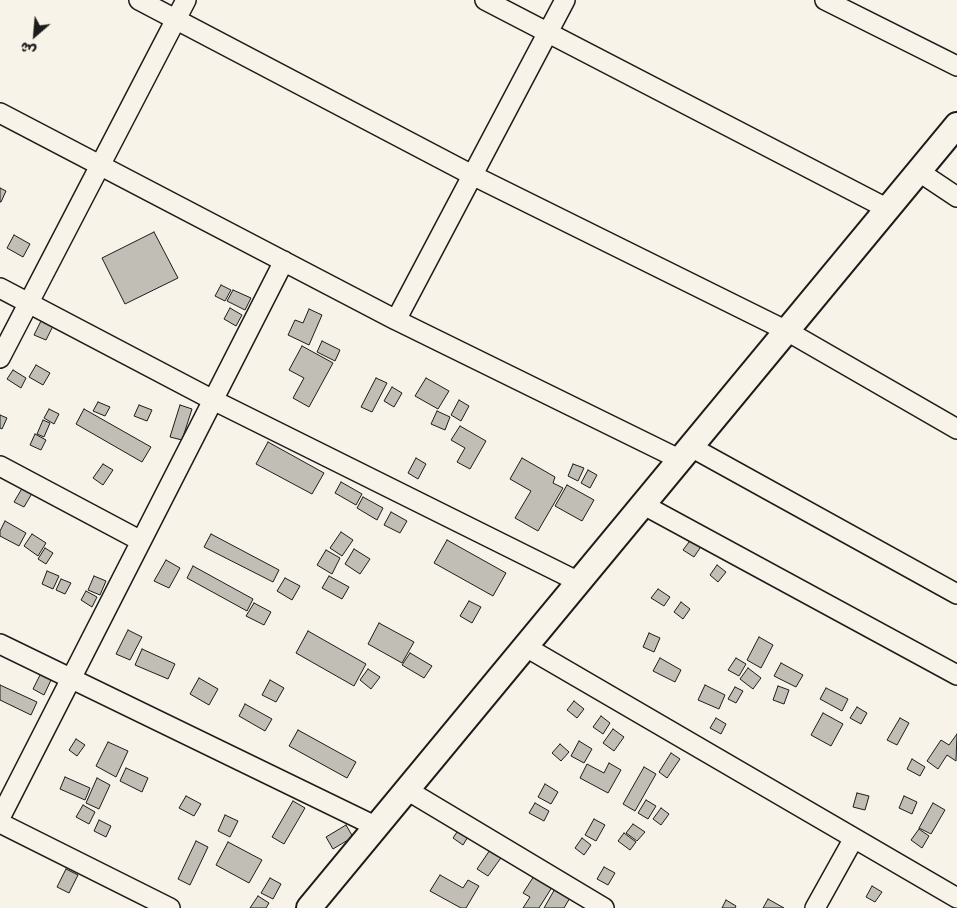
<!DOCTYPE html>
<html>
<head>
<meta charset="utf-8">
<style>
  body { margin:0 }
  #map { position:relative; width:957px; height:908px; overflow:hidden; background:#f7f3e8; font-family:Caveat,"Playpen Sans Arabic",sans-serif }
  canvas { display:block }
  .north { position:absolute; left:10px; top:10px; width:50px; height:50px; -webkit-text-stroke:4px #f7f3e8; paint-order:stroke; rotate:207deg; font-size:14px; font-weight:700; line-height:20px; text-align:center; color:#1c1c1c }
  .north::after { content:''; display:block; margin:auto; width:18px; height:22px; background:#1c1c1c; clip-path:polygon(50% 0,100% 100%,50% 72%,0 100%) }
</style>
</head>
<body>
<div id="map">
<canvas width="957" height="908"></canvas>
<div class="north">ش</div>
</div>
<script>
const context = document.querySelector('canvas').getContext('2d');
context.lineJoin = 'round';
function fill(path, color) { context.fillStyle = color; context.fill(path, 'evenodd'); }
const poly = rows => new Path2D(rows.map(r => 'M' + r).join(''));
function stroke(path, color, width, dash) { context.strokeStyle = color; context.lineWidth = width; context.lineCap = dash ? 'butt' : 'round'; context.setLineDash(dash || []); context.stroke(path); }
const building = poly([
  [0,188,6,191,1,202,0,202,0,188],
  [154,232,178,278,125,304,102,258,154,232],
  [14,235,30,244,23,257,7,248,14,235],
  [221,285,231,290,225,301,215,296,221,285],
  [233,290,251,298,245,310,227,301,233,290],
  [230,308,242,315,236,326,224,319,230,308],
  [309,309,322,315,309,345,288,335,295,320,303,323,309,309],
  [42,319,54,324,46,340,34,335,42,319],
  [322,341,340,350,335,361,317,352,322,341],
  [302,346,333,363,309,407,293,398,304,378,289,370,302,346],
  [36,365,50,373,43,385,29,377,36,365],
  [13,370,26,378,21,388,7,379,13,370],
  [376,378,387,383,372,412,361,407,376,378],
  [426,378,449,391,438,409,415,396,426,378],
  [392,387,402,393,394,407,384,401,392,387],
  [459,400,469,406,461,421,451,415,459,400],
  [98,402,110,407,105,416,93,411,98,402],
  [139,405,152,410,147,421,134,416,139,405],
  [180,405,192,409,182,440,170,437,180,405],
  [49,409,59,414,54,424,44,418,49,409],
  [84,409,151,447,142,462,76,424,84,409],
  [437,411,450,417,445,430,431,424,437,411],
  [0,415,7,418,2,429,0,428,0,415],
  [43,420,50,423,44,437,37,434,43,420],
  [460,426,486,441,470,469,457,462,465,448,451,440,460,426],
  [35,434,46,440,41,450,30,445,35,434],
  [268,442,324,473,312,494,256,464,268,442],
  [416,458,426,464,418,479,408,473,416,458],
  [522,458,555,477,553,483,563,488,538,531,515,518,531,491,510,479,522,458],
  [103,464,113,470,103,485,93,478,103,464],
  [573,464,584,468,578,481,568,476,573,464],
  [588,470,597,475,590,488,581,483,588,470],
  [341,482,362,494,356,505,335,493,341,482],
  [24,485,34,490,24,507,14,502,24,485],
  [567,485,594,500,582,521,555,506,567,485],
  [363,497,383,508,377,520,357,508,363,497],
  [391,512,407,521,400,533,384,525,391,512],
  [5,521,26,533,19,546,0,536,0,531,5,521],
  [341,532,353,540,342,556,330,548,341,532],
  [32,534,46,543,38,556,24,546,32,534],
  [211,534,279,570,273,582,204,547,211,534],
  [692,538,702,545,694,557,683,550,692,538],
  [447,540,506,573,493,596,434,563,447,540],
  [45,548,53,553,46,564,38,559,45,548],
  [354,549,370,559,360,574,345,564,354,549],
  [326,550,340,558,332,574,317,565,326,550],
  [166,560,180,568,169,588,154,581,166,560],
  [717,565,726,572,718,582,710,575,717,565],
  [193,566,253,599,247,611,187,578,193,566],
  [47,571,59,576,53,589,42,584,47,571],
  [94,576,106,581,100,595,88,590,94,576],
  [329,576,349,587,342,599,322,588,329,576],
  [285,578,300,586,292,600,277,591,285,578],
  [61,579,71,583,65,594,56,590,61,579],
  [658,589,670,597,664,606,651,598,658,589],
  [86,591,97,597,92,607,81,600,86,591],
  [469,601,481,607,472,623,460,616,469,601],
  [681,602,690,609,683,619,674,612,681,602],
  [254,603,271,612,264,625,246,616,254,603],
  [379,623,414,642,402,663,368,644,379,623],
  [128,630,142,637,130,660,116,654,128,630],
  [308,631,366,664,354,686,296,653,308,631],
  [649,633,660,638,654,652,643,647,649,633],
  [759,637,773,645,761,668,747,660,759,637],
  [142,649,175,664,168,679,135,665,142,649],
  [410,653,432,666,424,678,402,665,410,653],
  [660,658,681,670,675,682,653,671,660,658],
  [736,658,746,664,739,676,728,670,736,658],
  [781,663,803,675,796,687,774,676,781,663],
  [748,668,761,678,753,689,740,679,748,668],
  [368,669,380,677,371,689,360,680,368,669],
  [41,673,52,678,44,695,33,689,41,673],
  [199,678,218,689,209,705,190,694,199,678],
  [270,680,284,688,276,702,262,695,270,680],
  [0,685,37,702,31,715,0,700,0,685],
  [705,685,725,695,719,709,698,700,705,685],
  [778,686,789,690,784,704,773,700,778,686],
  [735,687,743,691,736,703,728,699,735,687],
  [826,688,848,699,842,711,820,699,826,688],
  [574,701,584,709,577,718,567,710,574,701],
  [245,704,272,719,265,731,239,716,245,704],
  [857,707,867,713,861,724,850,718,857,707],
  [823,713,843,724,831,746,811,735,823,713],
  [601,716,610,723,603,734,593,727,601,716],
  [716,718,726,724,721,734,710,728,716,718],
  [900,718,909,723,897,745,887,740,900,718],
  [613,729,624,737,614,751,603,743,613,729],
  [298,730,356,762,347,778,289,746,298,730],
  [957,734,956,761,947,755,938,769,927,761,941,740,949,745,957,734],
  [76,739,85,745,77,756,69,750,76,739],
  [579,741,592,749,584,763,571,756,579,741],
  [108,742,128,751,116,777,96,766,108,742],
  [560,744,569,752,561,761,552,753,560,744],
  [671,753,680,759,667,778,659,772,671,753],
  [912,759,925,767,920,776,907,769,912,759],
  [609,763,621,770,608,793,580,778,587,764,604,773,609,763],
  [644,767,656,774,635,811,623,804,644,767],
  [126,768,148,778,142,792,120,781,126,768],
  [65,777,90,788,85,800,60,789,65,777],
  [97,778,110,785,99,809,86,803,97,778],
  [545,784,558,792,551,804,538,797,545,784],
  [857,793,869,796,865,810,853,807,857,793],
  [186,796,201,804,194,816,179,808,186,796],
  [904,796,917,802,912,814,899,808,904,796],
  [646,800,656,806,648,819,638,813,646,800],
  [293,801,305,808,284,844,272,837,293,801],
  [535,803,549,811,544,821,529,813,535,803],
  [933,803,945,810,931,834,919,828,933,803],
  [83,805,95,812,89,824,76,817,83,805],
  [661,808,669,814,661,825,653,819,661,808],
  [225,815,238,821,230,837,218,831,225,815],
  [594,819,605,825,596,841,585,835,594,819],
  [99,820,111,826,106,837,94,831,99,820],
  [633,824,645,832,637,841,626,833,633,824],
  [346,825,353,837,333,849,326,837,346,825],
  [459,829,469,835,463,845,453,838,459,829],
  [919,829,929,836,922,848,911,840,919,829],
  [624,833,636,842,630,850,618,841,624,833],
  [582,838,591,845,584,855,575,848,582,838],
  [196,841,208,847,190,885,178,879,196,841],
  [228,842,262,860,249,883,216,865,228,842],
  [492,847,503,855,488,876,477,869,492,847],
  [604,867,615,873,608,885,597,879,604,867],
  [66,869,78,875,69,893,57,887,66,869],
  [536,873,554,884,539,908,523,908,530,897,523,893,536,873],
  [440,875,463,888,468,880,479,886,466,908,461,908,430,891,440,875],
  [270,878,281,884,273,899,261,893,270,878],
  [872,886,882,892,875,902,866,897,872,886],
  [556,887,571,896,564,908,544,908,556,887],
  [258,896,269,903,266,908,250,908,258,896],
  [768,899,784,908,763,908,768,899],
  [726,900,736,906,735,908,722,908,726,900]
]);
fill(building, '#c0beb5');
stroke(building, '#1c1c1c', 1);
const minor = poly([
  [139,0,472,175,787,331,957,429],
  [485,0,888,209],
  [825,0,957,66],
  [0,113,396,320,681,460],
  [918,171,957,197],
  [0,288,213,400,579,582],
  [396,320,565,0],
  [0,358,186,0],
  [691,447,957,594],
  [0,466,141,541],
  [642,504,957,675],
  [0,644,377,827],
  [526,647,957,898],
  [407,790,604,908],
  [0,818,284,261],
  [0,823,170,908],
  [815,908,854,838]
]);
const tertiary = poly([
  [309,908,957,125]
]);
stroke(minor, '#1c1c1c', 22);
stroke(tertiary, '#1c1c1c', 28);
stroke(minor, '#f7f3e8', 19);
stroke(tertiary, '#f7f3e8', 24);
</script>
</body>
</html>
